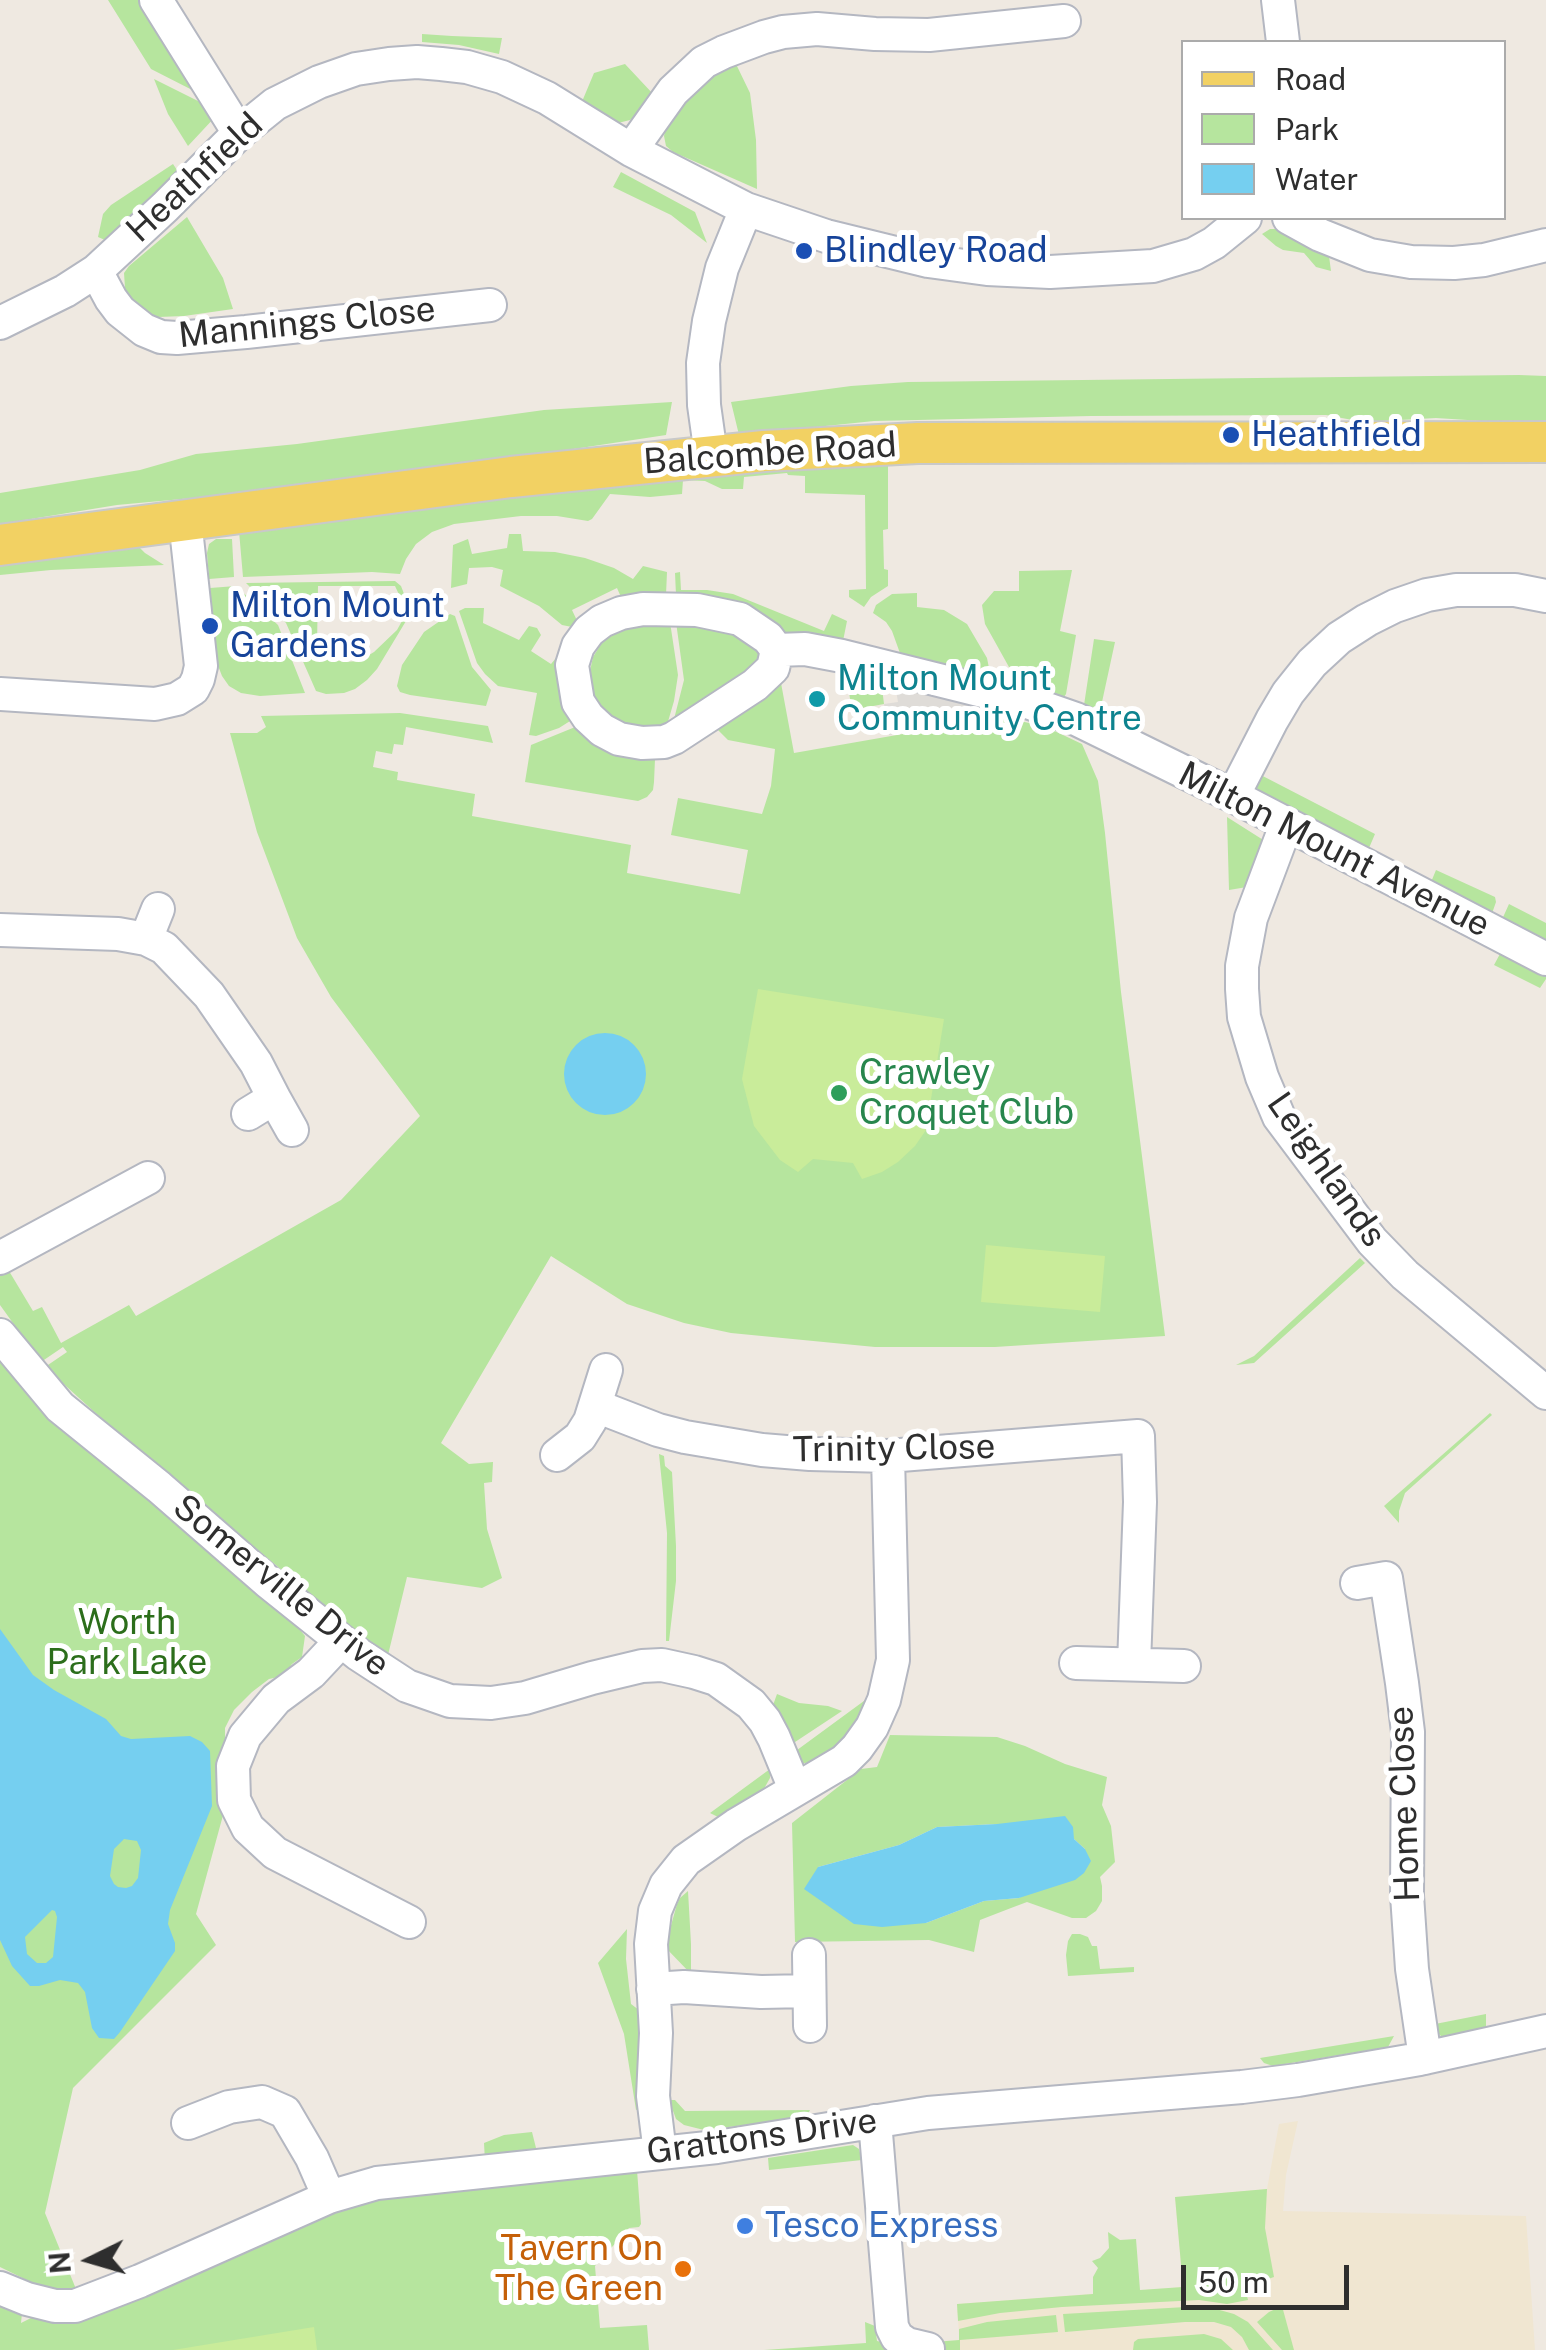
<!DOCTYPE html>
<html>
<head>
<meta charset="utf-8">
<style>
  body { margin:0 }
  #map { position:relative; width:1546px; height:2350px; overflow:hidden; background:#efe9e1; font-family:"Public Sans",sans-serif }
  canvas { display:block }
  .legend { position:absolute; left:1181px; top:40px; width:325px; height:180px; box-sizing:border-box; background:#fff; border:2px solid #ababab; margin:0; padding:12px 18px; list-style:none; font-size:30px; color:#2e2e2e }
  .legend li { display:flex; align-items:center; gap:20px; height:50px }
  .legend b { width:50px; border:2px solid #ababab }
  .north { position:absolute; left:40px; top:2210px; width:100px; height:100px; -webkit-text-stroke:8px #fff; paint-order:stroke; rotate:265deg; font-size:28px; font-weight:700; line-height:40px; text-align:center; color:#2e2e2e }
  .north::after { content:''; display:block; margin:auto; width:35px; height:45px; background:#2e2e2e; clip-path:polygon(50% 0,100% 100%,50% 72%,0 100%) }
  .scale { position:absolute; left:1181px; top:2265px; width:168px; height:45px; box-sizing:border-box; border:5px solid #2e2e2e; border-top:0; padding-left:12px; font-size:30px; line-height:35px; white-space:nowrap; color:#2e2e2e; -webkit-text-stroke:8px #fff; paint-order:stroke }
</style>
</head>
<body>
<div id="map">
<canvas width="1546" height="2350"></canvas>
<ul class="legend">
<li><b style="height:12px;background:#f2d163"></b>Road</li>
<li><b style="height:28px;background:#b6e59e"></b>Park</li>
<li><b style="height:28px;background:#75cff0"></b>Water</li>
</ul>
<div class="north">N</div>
<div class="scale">50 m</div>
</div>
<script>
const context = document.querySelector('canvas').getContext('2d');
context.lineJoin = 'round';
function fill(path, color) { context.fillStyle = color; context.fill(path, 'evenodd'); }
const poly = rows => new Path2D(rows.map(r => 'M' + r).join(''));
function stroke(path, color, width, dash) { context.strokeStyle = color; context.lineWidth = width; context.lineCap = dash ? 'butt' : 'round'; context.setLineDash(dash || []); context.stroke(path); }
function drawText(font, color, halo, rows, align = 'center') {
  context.font = font + ' "Public Sans",sans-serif'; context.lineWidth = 10; context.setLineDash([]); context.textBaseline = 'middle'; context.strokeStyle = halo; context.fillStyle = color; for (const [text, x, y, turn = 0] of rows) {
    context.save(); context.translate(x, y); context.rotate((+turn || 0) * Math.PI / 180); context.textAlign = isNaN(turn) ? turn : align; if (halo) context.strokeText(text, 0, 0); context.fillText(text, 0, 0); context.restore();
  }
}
fill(poly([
  [1298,2121,1286,2175,1283,2211,1526,2216,1535,2350,960,2350,957,2304,1183,2287,1175,2197,1267,2189,1279,2124]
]), '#f0e6d1');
fill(poly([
  [108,0,144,0,202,95,151,69],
  [422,34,452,36,502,38,499,54,459,45,422,42],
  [735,62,750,93,756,140,757,189,673,152,666,146,664,136,666,126,672,115,707,79],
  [625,64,654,95,641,113,630,120,618,123,603,121,581,104,594,73],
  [154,79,210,107,216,116,188,146,168,114],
  [173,164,179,173,110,238,105,240,98,237,103,214,111,205],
  [621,172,695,212,707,243,671,215,613,187],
  [187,217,223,278,233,309,184,316,158,317,149,314,134,303,128,294,125,288,124,273,129,266],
  [1270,229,1277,229,1285,232,1329,256,1331,271,1316,267,1304,253,1283,250,1276,246,1262,234],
  [1519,375,1546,376,1546,425,1436,418,1363,422,1326,415,1091,416,874,421,739,435,731,402,851,386,908,382],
  [672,402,666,435,389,477,247,493,117,505,0,524,0,493,140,470,196,454,297,444,544,410],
  [1166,455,1546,455,1546,464,1164,464],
  [1092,462,888,463,888,529,883,530,884,569,888,570,888,586,871,597,864,607,849,597,849,590,866,589,865,495,805,493,805,476,788,475,787,473,744,477,743,489,722,489,705,481,683,480,682,494,650,497,610,494,592,519,588,521,557,516,521,516,454,524,432,532,416,544,406,559,400,574,372,572,243,577,239,531,717,464],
  [509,534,521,534,523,551,555,552,585,558,614,568,633,579,643,566,667,572,666,595,624,604,617,588,572,610,580,627,572,627,562,625,539,606,500,586,503,570,492,567,469,568,467,584,451,588,453,545,468,539,472,554,507,548],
  [216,539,232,539,234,577,209,579,207,553,209,544],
  [138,540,140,548,145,553,164,565,51,570,0,575,0,556],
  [1072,570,1060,631,1076,635,1066,694,1064,697,1059,698,1019,685,985,624,982,605,994,591,1019,591,1019,571],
  [680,572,681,590,707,590,733,594,824,631,832,614,847,621,842,646,786,634,756,614,676,595,675,573],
  [395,581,401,586,406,599,402,601,395,586,318,586,317,646,324,655,332,659,344,662,359,661,374,652,397,630,402,621,404,611,408,609,406,621,377,669,367,680,355,689,344,693,326,694,316,691,286,623,246,583],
  [236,586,278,625,305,693,260,696,241,693,229,686,222,676,217,663,210,588],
  [917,593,917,607,944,610,967,624,987,658,989,668,987,674,983,678,901,656,892,631,886,622,873,613,876,605,892,594],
  [465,608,484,608,483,623,519,640,529,626,537,628,541,635,531,651,551,664,561,652,578,716,559,728,536,736,529,735,537,693,498,686,485,674,477,663,459,611],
  [450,614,455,616,472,667,491,690,486,706,410,695,400,692,397,686,402,665,424,632],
  [670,622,678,675,674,701,667,725,652,728,619,725,598,706,592,688,590,671,593,657,601,644,615,632,624,628],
  [676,622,716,622,758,646,759,656,755,668,673,723,684,680],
  [1094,639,1115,642,1102,702,1093,722,1084,705],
  [845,670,881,680,884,704,852,710],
  [781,683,794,753,1000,717,1044,726,1082,744,1098,781,1105,833,1121,992,1165,1336,995,1347,875,1347,731,1333,684,1323,627,1304,551,1256,441,1443,469,1464,493,1462,492,1482,484,1483,487,1529,502,1578,482,1588,407,1577,388,1655,338,1617,112,1428,45,1367,67,1352,63,1347,41,1362,0,1305,0,1276,9,1271,33,1311,42,1307,61,1343,129,1305,136,1316,341,1200,420,1116,331,997,297,938,257,832,230,733,257,733,266,727,261,716,400,713,488,726,493,743,406,727,403,745,394,744,392,754,376,751,373,767,398,772,397,780,475,794,472,816,631,845,627,873,740,894,748,850,671,835,678,798,762,814,771,786,775,749,728,740,717,729,763,698,776,684],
  [585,723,652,754,655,759,654,782,653,790,647,797,638,801,525,782,531,745],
  [1255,772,1375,834,1366,855,1255,794],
  [1227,817,1268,843,1253,886,1229,890],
  [1436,870,1495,897,1496,902,1490,919,1429,887],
  [1509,904,1546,923,1546,940,1543,946,1500,924],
  [1501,952,1546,969,1546,979,1540,988,1494,965],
  [1360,1258,1365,1263,1254,1363,1236,1365,1254,1356],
  [0,1354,296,1625,305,1636,302,1657,292,1664,283,1676,269,1679,252,1692,234,1710,225,1728,225,1808,196,1914,216,1945,73,2088,45,2213,76,2289,56,2291,43,2288,0,2267],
  [1490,1413,1492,1415,1405,1493,1399,1511,1399,1523,1384,1506],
  [659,1454,664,1456,665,1466,672,1472,676,1546,676,1581,669,1641,666,1641,667,1533],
  [777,1694,799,1703,828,1706,842,1711,789,1746,772,1708],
  [868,1698,871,1701,845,1743,812,1762,798,1764,793,1753],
  [890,1735,997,1737,1025,1746,1065,1764,1107,1777,1102,1805,1111,1826,1115,1862,1100,1877,1102,1886,1102,1901,1096,1911,1086,1918,1072,1918,1027,1902,1011,1908,980,1920,974,1952,929,1940,795,1942,792,1823,861,1769,877,1767],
  [997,1824,1074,1839,1085,1849,1019,1898,984,1901,926,1923,818,1867,899,1845,937,1827],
  [770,1769,770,1778,761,1794,720,1818,710,1813],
  [688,1891,691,1944,691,1974,665,1947,677,1904,680,1898],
  [627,1929,626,1959,631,2004,643,2013,639,2109,636,2110,624,2034,598,1963],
  [1072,1934,1080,1934,1088,1937,1092,1946,1097,1946,1100,1969,1134,1967,1134,1972,1068,1976,1066,1955,1068,1941],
  [1486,2014,1486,2032,1450,2040,1441,2036,1430,2025],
  [1394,2036,1388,2047,1273,2066,1264,2063,1260,2058],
  [669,2100,675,2100,685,2111,810,2110,807,2116,802,2118,704,2130,684,2125,676,2119],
  [532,2132,536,2148,534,2157,485,2162,484,2143,504,2135],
  [853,2145,859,2149,862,2160,769,2170,768,2158],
  [637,2170,641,2224,639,2227,629,2228,595,2266,600,2328,647,2325,649,2350,0,2350,0,2301,22,2313,21,2323,55,2306,67,2323,371,2195],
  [1267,2189,1265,2228,1274,2277,1268,2279,1266,2274,1243,2281,1248,2300,1227,2304,1199,2300,1062,2307,1000,2313,958,2321,957,2304,1093,2294,1093,2277,1098,2268,1092,2261,1100,2258,1109,2248,1108,2232,1120,2240,1136,2239,1140,2290,1183,2287,1175,2197],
  [1282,2306,1294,2350,1282,2350,1257,2322,1269,2312],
  [1186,2307,1216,2309,1234,2314,1248,2322,1273,2350,1249,2350,1242,2337,1231,2327,1214,2322,1185,2322,1065,2332,1063,2314],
  [1056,2315,1058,2332,960,2340,960,2350,764,2350,866,2343,865,2322,875,2326,877,2341,897,2345,959,2340,959,2329,987,2322],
  [1204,2334,1221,2339,1233,2350,1133,2350,1134,2342,1138,2339]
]), '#b6e59e');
fill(poly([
  [758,989,944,1019,926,1130,915,1146,898,1162,882,1172,862,1179,853,1163,813,1159,798,1172,780,1160,754,1126,742,1079],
  [986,1245,1105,1256,1100,1312,981,1302],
  [314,2327,317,2350,173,2350]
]), '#c9ec9a');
fill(poly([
  [895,684,991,707,987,718,889,735,884,704,898,702]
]), '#dfdcd8');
fill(poly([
  '564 1074a41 41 0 1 1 82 0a41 41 0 1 1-82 0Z',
  [0,1629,33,1675,54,1690,106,1719,121,1736,131,1739,190,1736,202,1742,210,1751,212,1806,170,1910,168,1924,175,1943,175,1951,120,2032,114,2039,99,2038,92,2028,85,1992,78,1983,60,1980,39,1986,30,1986,12,1966,0,1940],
  [124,1839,137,1841,141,1850,138,1878,132,1886,126,1888,118,1887,114,1884,110,1876,114,1849],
  [52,1910,55,1911,57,1917,53,1957,46,1963,37,1963,27,1954,25,1937],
  [1065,1816,1073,1827,1074,1839,1085,1849,1091,1861,1084,1873,1075,1880,1019,1898,984,1901,926,1923,882,1927,854,1924,804,1889,818,1867,899,1845,937,1827,997,1824]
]), '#75cff0');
const minor = poly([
  [156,0,239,133],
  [1278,0,1283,42],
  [631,150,673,91,704,62,724,52,764,37,783,32,817,29,875,34,929,35,1064,21],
  [1289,218,1320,235,1370,255,1411,262,1454,263,1484,260,1546,245],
  [96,271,111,299,120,311,144,330,161,337,177,338,246,332,490,305],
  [0,323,65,291,96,271,165,207,239,133,275,104,319,82,356,69,389,64,417,62,441,64,467,67,502,77,547,98,631,150,746,209,826,236,928,261,987,269,1050,272,1153,266,1194,254,1214,243,1245,218],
  [711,455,704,405,703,363,709,321,722,268,746,209],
  [643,609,697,610,740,619,768,638,777,650,773,668,755,685,674,738,664,742,642,743,619,739,602,730,588,717,578,702,572,665,578,646,589,631,602,621,621,613,643,609],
  [777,650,805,649,842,656,1027,702,1076,719,1233,796,1546,959],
  [0,694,155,704,177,699,193,689,198,679,201,666,185,520],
  [1233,796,1272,720,1288,693,1312,663,1339,638,1367,620,1395,606,1427,595,1456,590,1515,590,1546,596],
  [1286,825,1251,918,1242,966,1242,989,1244,1017,1262,1077,1279,1117,1372,1241,1405,1275,1546,1393],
  [0,930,118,934,146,939,158,909],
  [146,939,164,948,209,995,256,1063,274,1098],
  [248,1114,274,1098,292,1130],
  [0,1258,148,1178],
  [0,1335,60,1407,159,1487,268,1582,358,1654,407,1686,450,1701,491,1703,525,1698,592,1678,642,1666,662,1665,694,1672,716,1679,751,1704,765,1721,774,1738,795,1789],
  [596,1406,658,1430,685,1437,762,1450,810,1454,888,1456,1138,1436,1140,1502,1134,1664],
  [557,1455,580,1437,590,1421,606,1370],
  [1357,1583,1386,1578,1402,1683,1408,1732,1407,1895,1412,1969,1425,2058],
  [341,1641,311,1673,276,1699,245,1736,233,1766,234,1800,248,1828,275,1853,409,1922],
  [1076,1663,1184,1666],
  [809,1955,810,2026],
  [653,1989,684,1987,761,1992,809,1991],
  [875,2121,892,2327,897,2337,907,2344,928,2349],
  [188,2123,229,2107,262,2102,285,2112,312,2158,329,2197],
  [660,2153,653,2096,656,2033,651,1944,655,1911,666,1885,686,1860,736,1825,844,1761,857,1748,872,1727,884,1700,893,1660,888,1456],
  [0,2288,27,2299,55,2306,75,2306,140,2281,329,2197,377,2183,717,2147,928,2113,1242,2087,1298,2080,1420,2059,1546,2031]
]);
const major = poly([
  [0,545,511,477,764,451,918,443,1546,442]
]);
stroke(minor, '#b4b7c1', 36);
stroke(major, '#c9c9c9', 44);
stroke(minor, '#fff', 32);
stroke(major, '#f2d163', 40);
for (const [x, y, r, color] of [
  [804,251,10,"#1a4fb4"],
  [1231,435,10,"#1a4fb4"],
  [210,626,10,"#1a4fb4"],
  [817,699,10,"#0f9aa8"],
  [839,1093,10,"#2e9e5b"],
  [745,2226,10,"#3f7fe0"],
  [683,2269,10,"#e8710a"]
]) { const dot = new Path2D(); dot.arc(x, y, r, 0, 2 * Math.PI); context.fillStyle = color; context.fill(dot); stroke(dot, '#fff', 4); }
drawText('35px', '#2e2e2e', '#fff', [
  ["Heathfield",195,178,-43],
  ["Mannings Close",307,323,-6],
  ["Balcombe Road",770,454,-4],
  ["Milton Mount Avenue",1334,850,27],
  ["Leighlands",1326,1170,55],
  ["Trinity Close",894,1449,-1],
  ["Somerville Drive",281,1586,39],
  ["Home Close",1405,1804,-92],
  ["Grattons Drive",762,2137,-8]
]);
drawText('35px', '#164399', '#fff', [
  ["Blindley Road",824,251],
  ["Heathfield",1251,435],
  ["Milton Mount",230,606],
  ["Gardens",230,646]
], 'left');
drawText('35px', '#0d838f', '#fff', [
  ["Milton Mount",837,679],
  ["Community Centre",837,719]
], 'left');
drawText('35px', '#27864d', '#fff', [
  ["Crawley",859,1073],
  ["Croquet Club",859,1113]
], 'left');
drawText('35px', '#2c6e1b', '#fff', [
  ["Worth",127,1623],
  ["Park Lake",127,1663]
]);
drawText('35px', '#366cbe', '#fff', [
  ["Tesco Express",765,2226]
], 'left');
drawText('35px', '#c56008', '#fff', [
  ["Tavern On",663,2249],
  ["The Green",663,2289]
], 'right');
</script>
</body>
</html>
